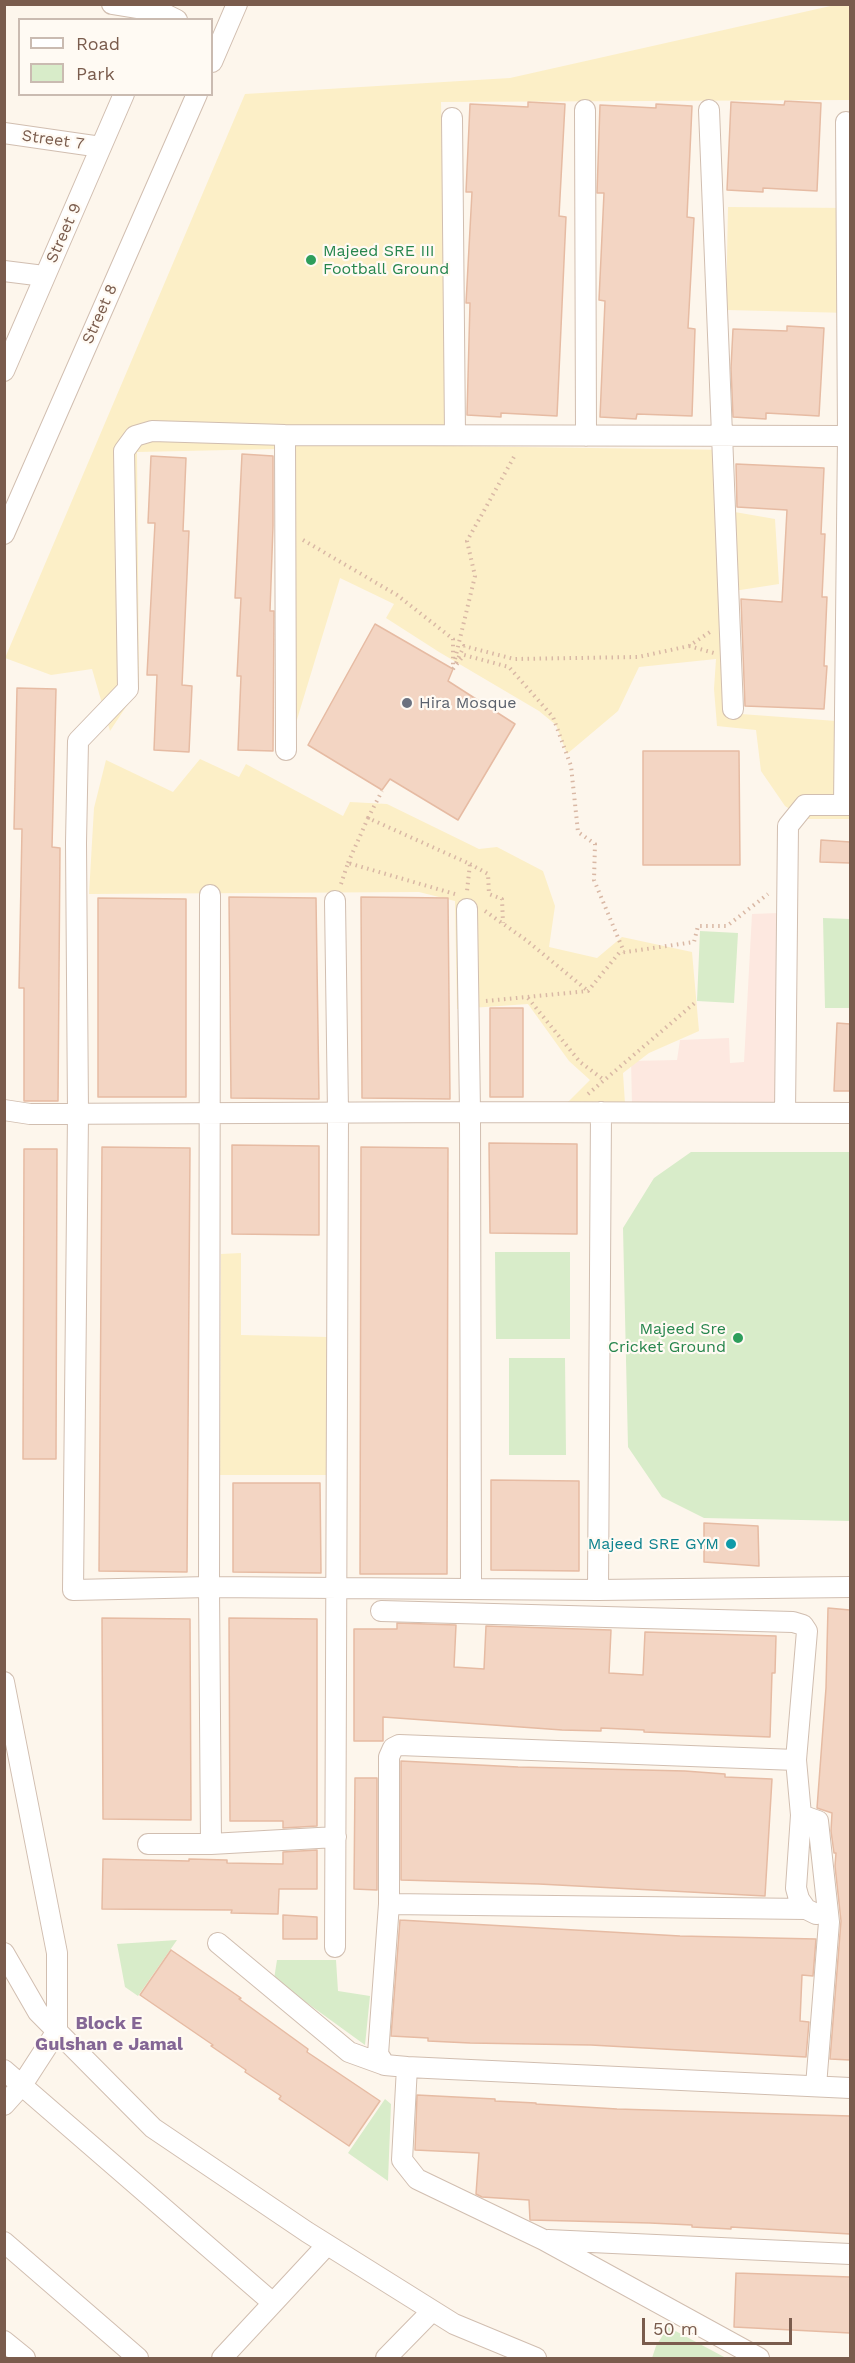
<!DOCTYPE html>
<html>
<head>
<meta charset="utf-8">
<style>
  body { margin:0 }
  #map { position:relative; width:855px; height:2363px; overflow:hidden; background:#fdf6ec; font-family:"Work Sans",sans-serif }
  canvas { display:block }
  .frame { position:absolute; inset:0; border:6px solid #7a5c4d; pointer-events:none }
  .legend { position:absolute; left:18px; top:18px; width:195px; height:78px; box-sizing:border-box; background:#fffaf3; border:2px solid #cabbb1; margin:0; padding:8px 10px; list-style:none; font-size:18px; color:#7a5c4d }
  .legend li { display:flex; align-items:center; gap:12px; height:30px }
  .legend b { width:30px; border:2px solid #cabbb1 }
  .scale { position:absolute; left:642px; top:2318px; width:150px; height:27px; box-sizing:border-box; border:3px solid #7a5c4d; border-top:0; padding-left:8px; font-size:18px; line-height:21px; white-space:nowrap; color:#7a5c4d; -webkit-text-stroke:4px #fffaf3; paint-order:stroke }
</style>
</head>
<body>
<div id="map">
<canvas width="855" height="2363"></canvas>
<div class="frame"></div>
<ul class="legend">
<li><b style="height:8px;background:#fff"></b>Road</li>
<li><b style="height:16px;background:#d8ecc9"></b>Park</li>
</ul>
<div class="scale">50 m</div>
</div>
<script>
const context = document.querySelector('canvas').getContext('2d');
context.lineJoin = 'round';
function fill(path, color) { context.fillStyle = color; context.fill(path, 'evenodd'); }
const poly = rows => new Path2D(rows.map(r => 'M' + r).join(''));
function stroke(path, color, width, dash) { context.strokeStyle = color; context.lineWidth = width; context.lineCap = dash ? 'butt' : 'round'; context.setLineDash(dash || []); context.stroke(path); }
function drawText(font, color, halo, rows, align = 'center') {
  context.font = font + ' "Work Sans",sans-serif'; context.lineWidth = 4.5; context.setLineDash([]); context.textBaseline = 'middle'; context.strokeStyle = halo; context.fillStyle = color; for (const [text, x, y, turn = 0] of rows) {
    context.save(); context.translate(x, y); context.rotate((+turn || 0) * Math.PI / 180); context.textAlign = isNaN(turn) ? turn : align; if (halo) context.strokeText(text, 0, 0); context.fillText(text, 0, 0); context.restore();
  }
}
fill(poly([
  [778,913,778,1104,632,1104,631,1061,677,1060,680,1040,729,1038,730,1063,744,1062,752,914]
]), '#fde8e0');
fill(poly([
  [823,918,850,919,850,1008,825,1008],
  [700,931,738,933,734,1003,697,1001],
  [691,1152,850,1152,850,1521,704,1518,662,1497,628,1447,623,1228,654,1178],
  [495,1252,570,1252,570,1339,496,1339],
  [509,1358,565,1358,566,1455,509,1455],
  [177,1940,138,1996,125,1987,117,1944],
  [277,1960,336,1960,338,1991,370,1996,365,2045,274,1979],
  [385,2099,391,2104,388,2181,348,2153],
  [668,2327,726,2358,652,2358,656,2346]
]), '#d8ecc9');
fill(poly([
  [835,5,850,5,850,100,441,102,448,446,733,450,729,511,775,519,779,584,734,591,741,714,850,722,850,819,806,819,785,806,761,771,756,730,717,726,714,689,716,659,639,667,618,711,567,754,556,725,539,711,439,652,386,618,394,604,340,578,295,726,295,524,277,449,137,452,139,687,110,731,92,669,51,675,5,658,245,94,510,78],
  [728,207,850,208,850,313,726,310],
  [200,759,239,777,246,764,343,816,350,802,387,804,479,849,497,847,543,871,555,906,549,947,597,958,622,937,692,952,699,1031,649,1053,623,1073,625,1104,568,1102,590,1080,569,1061,528,1004,457,1009,455,901,419,892,89,894,94,808,106,760,173,792],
  [241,1253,241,1335,328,1337,326,1475,220,1475,221,1254]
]), '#fcefc7');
const building = poly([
  [785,101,821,103,817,191,763,188,763,192,727,190,731,102,784,105,785,101],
  [528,102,565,104,559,216,566,217,557,416,501,413,501,417,467,415,470,303,466,303,472,192,466,192,470,104,528,107,528,102],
  [656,104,692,106,687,217,694,218,688,328,695,329,692,416,637,414,636,419,600,417,605,301,599,300,604,193,597,193,600,105,656,108,656,104],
  [787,326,824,328,819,416,766,413,766,419,733,417,731,368,733,329,787,331,787,326],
  [242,454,273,456,273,526,270,611,274,611,273,751,238,750,241,676,237,676,241,598,235,598,242,454],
  [151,456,186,458,183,531,189,531,182,685,192,686,189,752,154,750,157,675,147,675,155,523,148,523,151,456],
  [736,464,824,468,821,534,825,534,822,597,827,597,824,666,827,666,824,709,745,706,741,599,782,602,787,510,737,507,736,464],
  [375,624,453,669,448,681,515,724,458,820,390,779,382,790,308,745,375,624],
  [17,688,56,689,52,847,60,848,58,1101,24,1101,24,988,19,988,22,829,14,829,17,688],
  [643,751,739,751,740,865,643,865,643,751],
  [821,840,850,842,850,863,820,862,821,840],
  [229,897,316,898,319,1099,231,1098,229,897],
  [361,897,448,898,450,1099,362,1098,361,897],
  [98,898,186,899,186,1097,98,1097,98,898],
  [490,1008,523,1008,523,1097,490,1097,490,1008],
  [837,1023,850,1024,850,1091,834,1091,837,1023],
  [489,1143,577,1144,577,1234,490,1233,489,1143],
  [232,1145,319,1146,319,1235,232,1234,232,1145],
  [102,1147,190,1148,187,1572,99,1571,102,1147],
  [361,1147,448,1148,447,1574,360,1574,361,1147],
  [24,1149,57,1149,56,1459,23,1459,24,1149],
  [491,1480,579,1481,579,1571,491,1570,491,1480],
  [233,1483,320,1483,321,1573,233,1572,233,1483],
  [704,1523,758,1526,759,1566,704,1562,704,1523],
  [828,1608,850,1610,850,2060,830,2059,841,1921,835,1866,836,1853,834,1853,831,1831,832,1813,817,1808,826,1688,828,1608],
  [102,1618,190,1619,191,1820,103,1819,102,1618],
  [229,1618,317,1619,317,1826,283,1828,283,1821,230,1821,229,1618],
  [397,1623,456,1625,454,1667,484,1669,486,1626,611,1630,609,1673,643,1675,645,1632,776,1636,775,1673,772,1673,770,1737,644,1732,644,1730,601,1728,601,1731,562,1730,383,1717,383,1741,354,1741,354,1629,397,1629,397,1623],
  [401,1761,518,1767,685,1771,725,1774,725,1777,772,1779,765,1896,539,1884,401,1880,401,1761],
  [355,1778,377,1778,377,1890,354,1889,355,1778],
  [317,1850,317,1889,279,1889,278,1914,231,1913,232,1910,102,1909,103,1859,189,1861,189,1859,227,1860,227,1863,283,1864,283,1852,317,1850],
  [283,1915,317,1917,317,1939,283,1939,283,1915],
  [400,1920,680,1936,816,1939,813,1976,802,1975,800,2021,809,2022,806,2057,591,2045,470,2043,428,2041,428,2038,391,2036,400,1920],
  [171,1950,241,1998,239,1999,308,2049,307,2052,380,2101,349,2146,279,2099,281,2096,245,2072,246,2070,211,2046,213,2045,140,1995,171,1950],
  [417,2095,495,2099,495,2101,536,2103,536,2104,617,2109,850,2116,850,2234,731,2227,731,2229,692,2227,692,2225,650,2223,530,2220,529,2200,482,2197,476,2194,479,2153,415,2150,417,2095],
  [736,2273,850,2277,850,2333,734,2327,736,2273]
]);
fill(building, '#f3d5c3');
stroke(building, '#e6bba3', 1.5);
const street = poly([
  [112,4,161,12,177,20],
  [212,62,237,4],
  [585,110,586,436],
  [709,110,733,709],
  [452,118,455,435],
  [4,133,101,147],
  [4,271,44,276],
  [4,371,124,94],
  [285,435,286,750],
  [850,436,285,435,152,431,135,436,124,451,128,689,78,741,76,843,78,1114,73,1590,209,1587,598,1590,850,1587],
  [4,534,197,94],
  [844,805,848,436,846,122],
  [210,895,209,1587,211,1844],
  [335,901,338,1112,335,1947],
  [467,909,470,1112,471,1589],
  [4,1110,30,1114,470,1112,850,1113],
  [785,1113,788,826,805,805,850,805],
  [598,1590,601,1112],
  [381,1611,793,1622,803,1625,807,1631,796,1760,801,1815,818,1821,829,1922,816,2086],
  [4,1682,57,1953,57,2031,22,2085,4,2105],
  [801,1815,796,1888,799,1899,806,1909,816,1914],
  [148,1844,211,1844,336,1837],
  [389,1904,806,1909],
  [218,1943,349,2052,385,2065,407,2067,402,2160,417,2179,544,2240,759,2358],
  [4,1953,38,2012,153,2128,307,2232,454,2324,536,2358],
  [385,2065,378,2054,389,1904,389,1757,393,1748,399,1745,796,1760],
  [407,2067,850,2088],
  [4,2070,273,2303],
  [548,2240,850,2254],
  [4,2242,138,2358],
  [4,2341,25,2358],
  [222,2358,327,2245],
  [386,2358,432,2311]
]);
stroke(street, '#d1beb0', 22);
stroke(poly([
  [303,540,397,595,453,639,453,668],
  [689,646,714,653],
  [455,659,475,576,467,541,515,455],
  [456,663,464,646,514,659,638,657,689,646,713,630],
  [453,669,464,655,509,667,553,717,571,766,578,832,595,844,594,880,624,952],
  [368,818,382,791],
  [348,863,368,818,470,864,467,891],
  [470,864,488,874,489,894,502,899,503,923],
  [341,884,348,863,455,894],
  [485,911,526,940,588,991],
  [528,998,580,1062,604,1080],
  [486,1001,588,991,619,953,694,942,698,926,727,926,768,894],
  [588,1094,697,1001]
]), '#d9b8a5', 4, [1.5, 4.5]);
stroke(street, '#fff', 20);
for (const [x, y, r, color] of [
  [311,260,6,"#2e9e5b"],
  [407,703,6,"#6b7280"],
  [738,1338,6,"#2e9e5b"],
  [731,1544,6,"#0f9aa8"]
]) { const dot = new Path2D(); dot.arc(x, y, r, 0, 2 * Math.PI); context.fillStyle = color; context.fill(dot); stroke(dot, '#fffaf3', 2); }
drawText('16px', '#7a5c4d', '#fffaf3', [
  ["Street 7",53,140,8],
  ["Street 9",64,233,-66],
  ["Street 8",100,314,-66]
]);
drawText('16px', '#27864d', '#fffaf3', [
  ["Majeed SRE III",323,251],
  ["Football Ground",323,269],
  ["Majeed Sre",726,1329,"right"],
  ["Cricket Ground",726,1347,"right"]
], 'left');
drawText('16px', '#5b616d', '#fffaf3', [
  ["Hira Mosque",419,703]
], 'left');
drawText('16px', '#0d838f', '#fffaf3', [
  ["Majeed SRE GYM",719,1544]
], 'right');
drawText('bold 18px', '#846695', '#fffaf3', [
  ["Block E",109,2024],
  ["Gulshan e Jamal",109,2045]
]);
</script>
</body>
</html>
